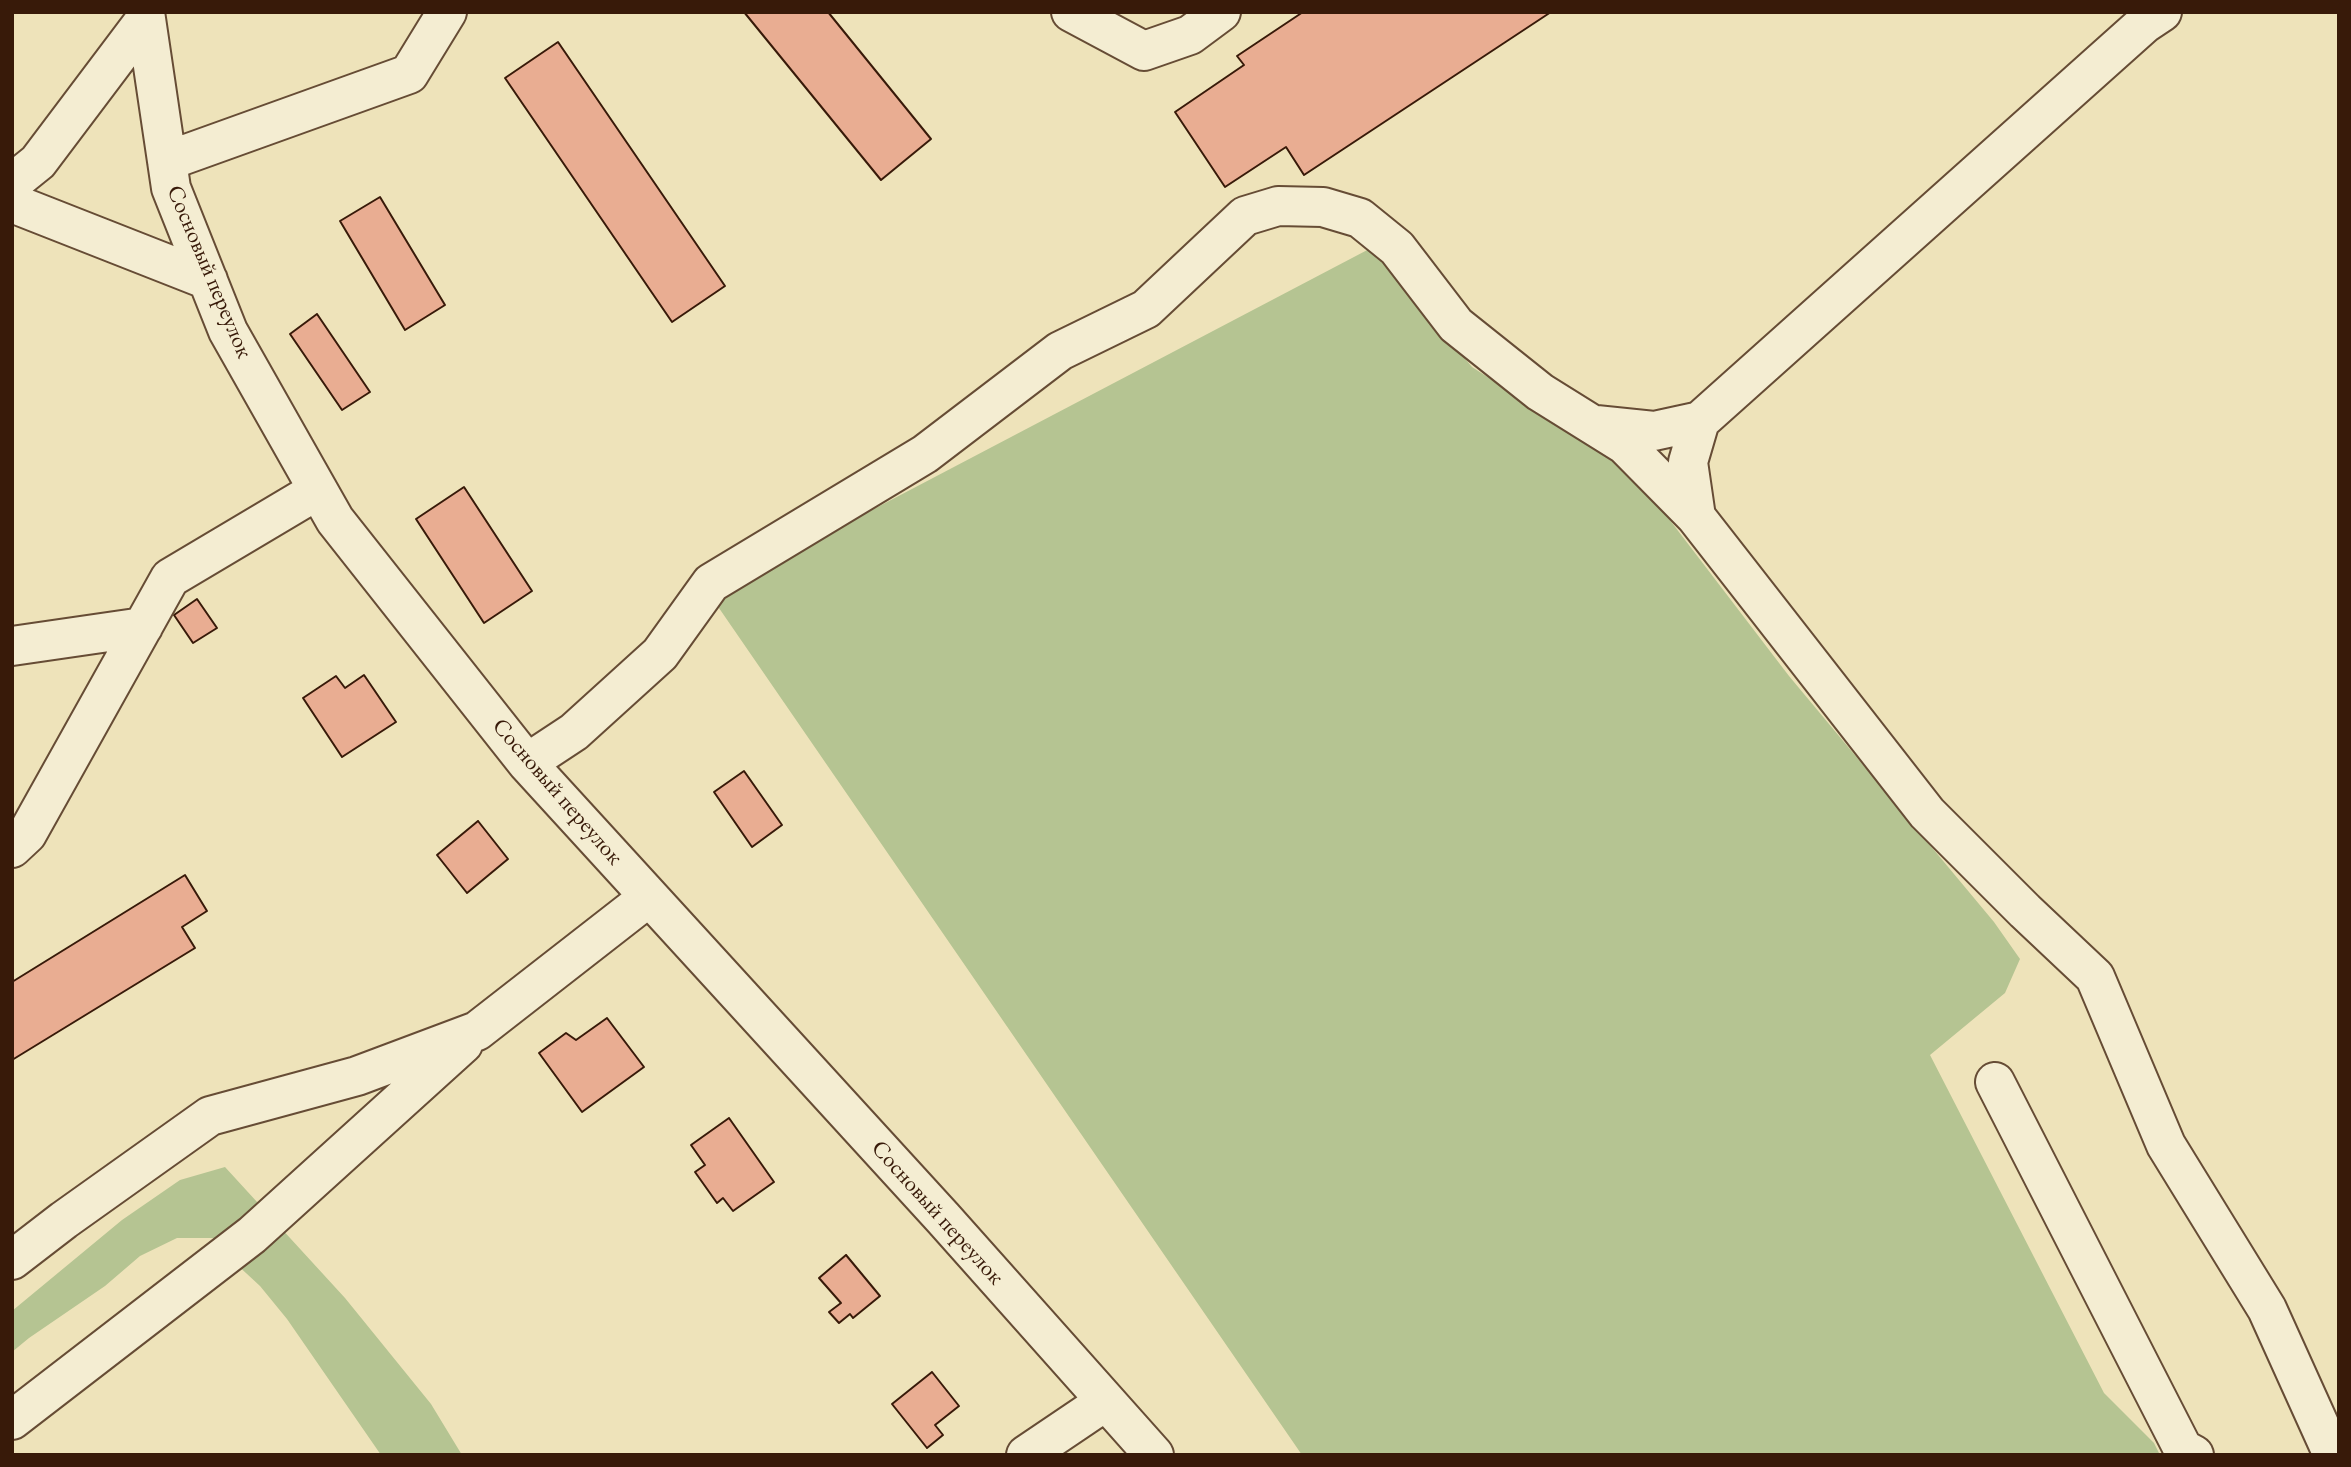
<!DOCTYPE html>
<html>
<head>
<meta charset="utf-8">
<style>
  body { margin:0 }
  #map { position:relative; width:2351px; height:1467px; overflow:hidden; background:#eee3ba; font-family:"EB Garamond",serif }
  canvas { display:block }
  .frame { position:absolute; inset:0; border:14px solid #381a09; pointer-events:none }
</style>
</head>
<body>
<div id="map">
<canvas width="2351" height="1467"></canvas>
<div class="frame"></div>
</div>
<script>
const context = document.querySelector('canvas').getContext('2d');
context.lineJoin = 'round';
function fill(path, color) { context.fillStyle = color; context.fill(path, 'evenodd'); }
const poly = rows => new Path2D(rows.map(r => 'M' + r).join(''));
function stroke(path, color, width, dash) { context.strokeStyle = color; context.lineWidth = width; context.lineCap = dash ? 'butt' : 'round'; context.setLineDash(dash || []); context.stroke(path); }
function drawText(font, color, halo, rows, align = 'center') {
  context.font = font + ' "EB Garamond",serif'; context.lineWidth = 6; context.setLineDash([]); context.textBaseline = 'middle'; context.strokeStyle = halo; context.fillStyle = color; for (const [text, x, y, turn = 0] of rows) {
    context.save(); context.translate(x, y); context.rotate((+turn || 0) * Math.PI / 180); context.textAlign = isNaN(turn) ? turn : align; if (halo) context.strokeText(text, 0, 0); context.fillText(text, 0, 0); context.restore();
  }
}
fill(poly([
  [1373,247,1472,367,1582,438,1643,485,1789,676,1994,922,2020,959,2005,993,1930,1055,2104,1393,2154,1443,2160,1455,1302,1455,710,595],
  [225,1167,345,1298,431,1404,462,1455,381,1455,287,1319,260,1286,233,1261,213,1238,177,1238,140,1256,105,1286,29,1338,12,1352,12,1311,122,1220,180,1180]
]), '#b5c492');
const building = poly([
  [744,12,828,12,931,139,881,180,744,12],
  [1303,12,1551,12,1304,175,1286,147,1225,187,1175,112,1244,65,1237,56,1303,12],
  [558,42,725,286,672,322,505,78,558,42],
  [380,197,445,305,405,330,340,221,380,197],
  [317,314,370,392,342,410,290,334,317,314],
  [464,487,532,591,484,623,416,519,464,487],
  [197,599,217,628,193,643,174,615,197,599],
  [364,675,396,722,342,757,303,698,336,676,345,688,364,675],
  [744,771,782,825,752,847,714,792,744,771],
  [478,821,508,859,467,893,437,855,478,821],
  [185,875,207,911,182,927,195,948,12,1060,12,982,185,875],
  [607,1018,644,1067,582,1112,539,1053,566,1033,576,1040,607,1018],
  [729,1118,774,1182,733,1211,723,1198,717,1203,695,1172,705,1165,691,1145,729,1118],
  [846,1255,880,1296,853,1318,850,1314,839,1323,829,1312,841,1303,819,1278,846,1255],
  [932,1372,959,1406,935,1425,943,1435,927,1448,892,1404,932,1372]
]);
fill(building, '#e9ad92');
stroke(building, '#381a09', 2);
const minor = poly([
  [145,12,171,188,228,331,335,520,527,763,943,1218,1154,1455],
  [1071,12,1144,51,1190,35,1221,12],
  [167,161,409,74,447,12],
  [12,183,38,162,145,20],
  [12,203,208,280],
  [1596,425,1654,431,1700,421,2144,24,2162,12],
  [1696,517,1688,462,1700,421],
  [12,646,143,627],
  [527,763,574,732,660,654,711,583,925,454,1060,351,1146,309,1245,216,1278,206,1323,207,1360,218,1397,248,1456,325,1540,392,1625,445,1696,517,1927,813,2025,911,2095,977,2166,1145,2267,1309,2333,1455],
  [12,848,27,834,170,578,318,490],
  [1995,1082,2183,1449,2194,1455],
  [12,1260,64,1220,210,1116,357,1076,477,1031,649,897],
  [12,1420,252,1235,463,1044],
  [1026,1455,1106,1401]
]);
stroke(minor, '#664c35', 42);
stroke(minor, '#f4edd2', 38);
drawText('23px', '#381a09', '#f4edd2', [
  ["Сосновый переулок",209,272,67],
  ["Сосновый переулок",557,792,49],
  ["Сосновый переулок",937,1213,48]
]);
</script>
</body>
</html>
